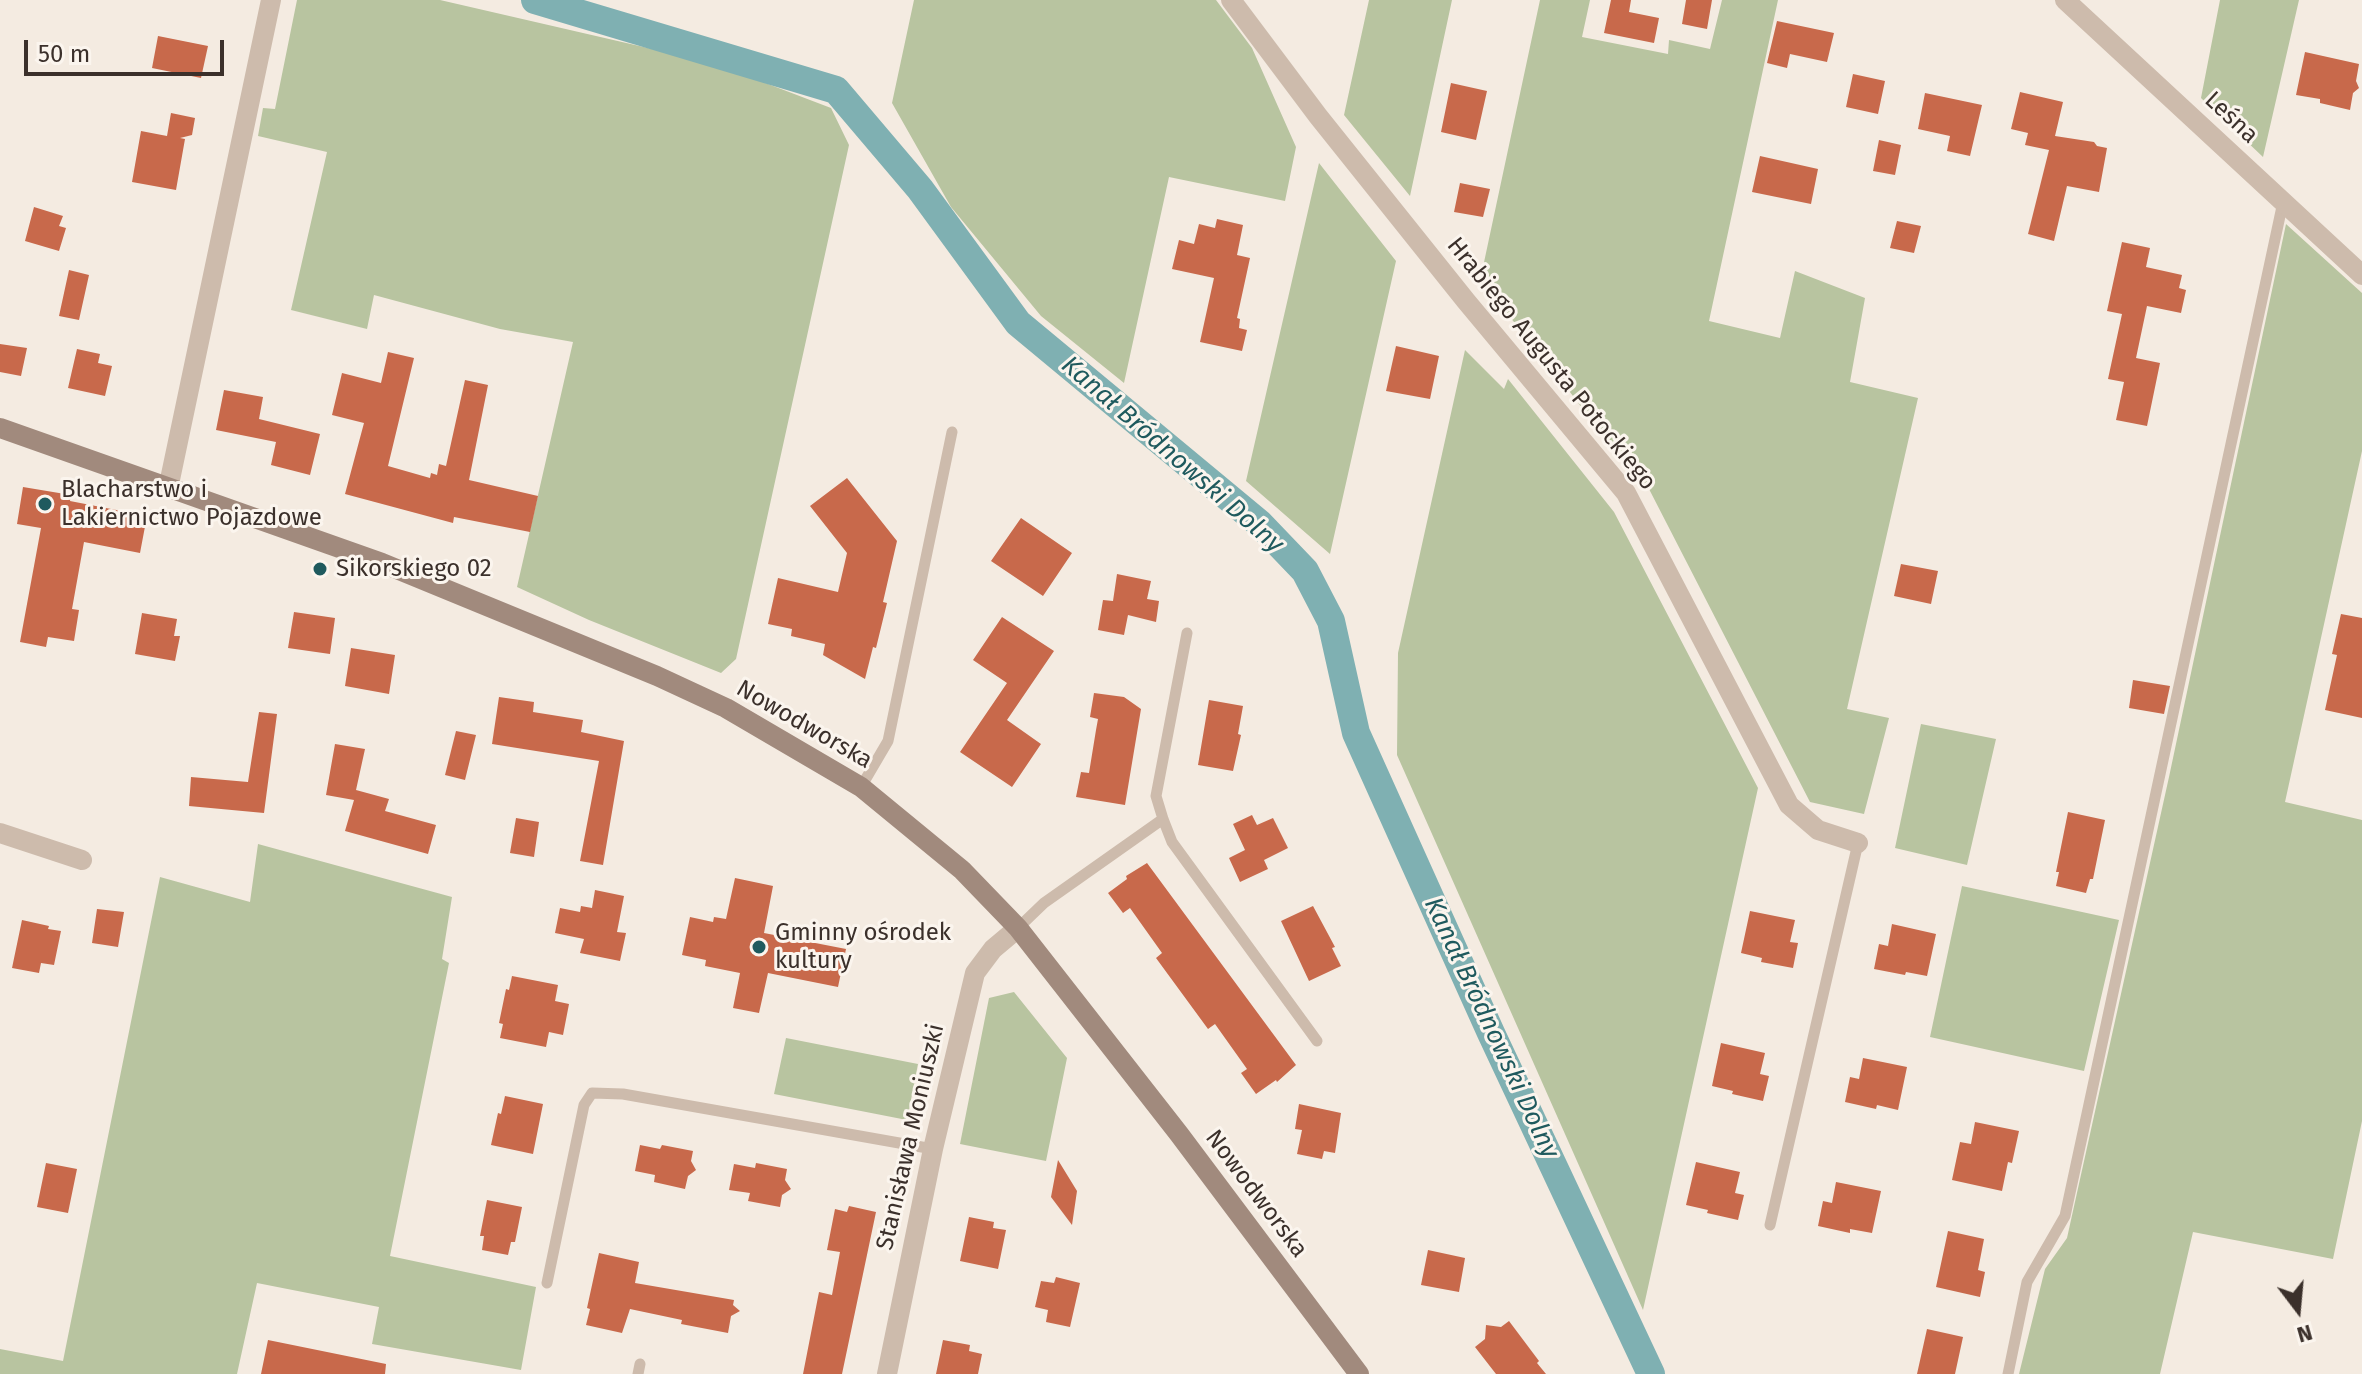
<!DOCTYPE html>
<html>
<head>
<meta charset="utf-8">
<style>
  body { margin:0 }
  #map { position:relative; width:2362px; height:1374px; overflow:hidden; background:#f4ebe1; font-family:"Fira Sans",sans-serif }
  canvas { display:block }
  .north { position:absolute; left:2258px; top:1270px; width:80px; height:80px; -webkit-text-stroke:6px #fbf5ee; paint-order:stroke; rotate:164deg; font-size:22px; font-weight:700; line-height:32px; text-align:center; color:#3b302b }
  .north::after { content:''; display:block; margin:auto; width:28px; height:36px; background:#3b302b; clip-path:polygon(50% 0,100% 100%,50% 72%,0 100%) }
  .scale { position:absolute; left:24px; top:40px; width:200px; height:36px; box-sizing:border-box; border:4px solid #3b302b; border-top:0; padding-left:10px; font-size:24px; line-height:28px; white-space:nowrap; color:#3b302b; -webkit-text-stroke:6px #fbf5ee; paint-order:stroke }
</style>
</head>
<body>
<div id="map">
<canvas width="2362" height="1374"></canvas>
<div class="north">N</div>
<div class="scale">50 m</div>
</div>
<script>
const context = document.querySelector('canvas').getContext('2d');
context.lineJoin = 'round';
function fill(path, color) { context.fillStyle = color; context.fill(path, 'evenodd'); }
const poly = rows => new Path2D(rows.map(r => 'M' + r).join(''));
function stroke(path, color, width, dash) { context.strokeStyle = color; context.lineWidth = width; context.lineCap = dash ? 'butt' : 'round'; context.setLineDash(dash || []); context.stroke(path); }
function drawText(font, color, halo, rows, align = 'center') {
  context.font = font + ' "Fira Sans",sans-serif'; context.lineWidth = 6; context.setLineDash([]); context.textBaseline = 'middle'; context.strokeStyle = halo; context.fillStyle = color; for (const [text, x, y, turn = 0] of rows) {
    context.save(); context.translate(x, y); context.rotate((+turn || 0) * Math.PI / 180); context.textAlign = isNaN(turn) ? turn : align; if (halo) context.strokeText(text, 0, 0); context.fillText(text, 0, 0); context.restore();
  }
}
fill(poly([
  [297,0,440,0,713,63,831,108,849,145,736,659,721,673,589,620,517,587,573,342,500,329,374,295,367,329,291,310,327,152,258,136,263,108,275,109],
  [914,0,1216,0,1252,48,1296,147,1285,201,1169,177,1124,383,1041,316,951,207,892,103],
  [1369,0,1452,0,1410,196,1344,115],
  [1540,0,1590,0,1582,37,1668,54,1669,40,1710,49,1722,0,1778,0,1709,321,1780,338,1795,271,1865,298,1850,382,1918,398,1847,709,1889,718,1864,814,1810,802,1649,489,1613,449,1548,363,1480,281],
  [2220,0,2299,0,2263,157,2201,98],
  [1319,163,1396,261,1330,554,1246,481],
  [2286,224,2362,293,2362,451,2285,802,2362,820,2362,1121,2333,1259,2193,1232,2160,1374,2019,1374,2045,1269,2067,1238,2169,777],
  [1465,350,1504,389,1508,379,1614,512,1758,788,1643,1310,1397,755,1398,653],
  [1921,724,1996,739,1967,865,1895,848],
  [258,844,452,897,442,959,449,963,390,1256,536,1287,521,1370,372,1344,379,1307,257,1283,237,1374,0,1374,0,1349,63,1361,160,877,250,902],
  [1962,886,2119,920,2084,1071,1930,1037],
  [1014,992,1067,1058,1046,1161,960,1144,989,998],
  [786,1038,918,1064,907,1120,774,1094]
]), '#b8c4a0');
stroke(poly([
  [535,0,836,90,920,189,1018,323,1259,523,1305,571,1331,621,1356,733,1491,1033,1651,1374]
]), '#7fb0b2', 28);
fill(poly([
  [1611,0,1631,0,1629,12,1659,18,1654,43,1604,33],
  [1686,0,1712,0,1707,29,1682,24],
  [1777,21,1834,33,1827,62,1790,54,1787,68,1767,63],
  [158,36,208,46,201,78,152,68],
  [2305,52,2359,64,2356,81,2359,88,2353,93,2350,110,2320,103,2320,99,2296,95],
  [1853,74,1885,81,1878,114,1846,107],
  [1451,83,1487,91,1476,140,1441,132],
  [2020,92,2063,102,2055,136,2094,142,2097,146,2107,148,2099,192,2067,186,2054,241,2028,234,2049,150,2025,145,2028,133,2011,129],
  [1925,93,1982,105,1970,156,1947,151,1950,136,1918,129],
  [171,113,195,118,192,135,180,138,185,139,176,190,132,182,141,131,167,136],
  [1879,140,1901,145,1895,175,1873,171],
  [1760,156,1818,169,1811,204,1752,192],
  [1460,183,1490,189,1483,217,1454,212],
  [34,207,63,216,59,226,66,228,59,251,25,241],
  [1217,219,1243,225,1237,255,1250,258,1237,318,1240,319,1239,328,1247,330,1242,351,1200,342,1214,278,1172,269,1179,240,1194,244,1199,224,1215,228],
  [1897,221,1921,226,1914,253,1890,248],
  [2122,242,2150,248,2146,267,2182,275,2179,288,2186,290,2181,313,2147,306,2136,358,2160,363,2147,426,2116,420,2124,382,2108,379,2122,314,2107,311],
  [69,270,89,275,79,320,59,316],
  [0,344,27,348,21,376,0,372],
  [1396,346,1439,356,1430,399,1386,391],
  [77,349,100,354,98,363,112,366,105,396,68,388],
  [388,352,414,358,388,466,430,478,431,473,437,475,439,464,446,466,465,380,488,385,469,480,538,496,530,532,454,517,453,523,345,494,364,423,332,415,342,373,381,383],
  [224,390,263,397,259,419,320,434,310,475,271,465,276,442,216,430],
  [847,478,897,541,883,602,887,603,876,648,873,647,865,679,823,655,825,644,791,636,792,629,768,624,778,578,838,592,847,553,810,506],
  [23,487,71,495,70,501,147,516,140,553,84,542,72,609,79,610,74,641,48,637,46,647,20,642,41,528,17,524],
  [1021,518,1072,553,1043,596,991,561],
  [1901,564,1938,571,1931,604,1894,596],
  [1117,574,1151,581,1147,599,1159,601,1156,622,1128,615,1124,635,1098,630,1103,600,1113,601],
  [294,612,335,618,330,654,288,648],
  [142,613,177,619,174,636,180,636,175,661,135,654],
  [2341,614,2362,618,2362,718,2325,710,2337,655,2332,654],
  [1002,617,1054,651,1007,720,1041,744,1012,787,960,752,1007,683,973,660],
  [351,648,395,655,389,694,345,686],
  [2133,680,2170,686,2164,714,2129,708],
  [1094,693,1124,697,1141,709,1125,805,1076,797,1081,772,1089,773,1096,730,1098,719,1090,717],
  [499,697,534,702,533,712,583,720,581,732,624,741,603,865,580,861,599,761,492,744],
  [1209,700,1243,706,1238,734,1241,735,1233,771,1198,765],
  [259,712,277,714,264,813,189,806,191,777,248,782],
  [456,731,476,735,465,780,445,775],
  [335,744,365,749,356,790,389,799,385,811,436,825,428,854,345,831,354,800,326,795],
  [2068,812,2105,820,2093,879,2090,879,2086,893,2056,886,2059,872,2056,872],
  [1252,815,1257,825,1273,818,1288,848,1264,860,1268,869,1240,882,1229,858,1245,850,1233,824],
  [516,818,539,822,534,857,510,853],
  [1147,863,1296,1065,1277,1082,1276,1080,1256,1094,1241,1073,1247,1069,1215,1024,1208,1029,1156,958,1162,953,1130,908,1123,913,1108,893,1127,879,1126,876],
  [735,878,773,886,764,933,846,949,838,987,768,973,759,1013,733,1008,740,973,705,966,706,960,682,955,690,917,713,922,714,917,726,919],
  [595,890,624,896,617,932,626,933,620,961,580,953,584,939,555,933,560,908,580,912,581,906,592,908],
  [1313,906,1335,947,1332,948,1341,966,1309,981,1281,921],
  [97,909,124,912,118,947,92,943],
  [1750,911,1795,920,1790,942,1798,943,1793,968,1761,962,1762,958,1741,953],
  [22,920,49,926,48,929,61,931,54,965,41,963,39,973,12,968],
  [1892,924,1936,934,1927,976,1906,972,1905,975,1874,969,1879,944,1888,946],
  [512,976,558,985,555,1001,569,1004,563,1035,549,1032,546,1047,500,1038,503,1024,499,1023,506,989,509,990],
  [1721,1043,1765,1053,1760,1074,1769,1076,1763,1101,1732,1094,1733,1091,1712,1086],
  [1863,1058,1907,1067,1898,1110,1877,1105,1876,1109,1845,1102,1850,1077,1859,1079],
  [505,1096,543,1104,533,1154,491,1145,498,1113,501,1114],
  [1299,1104,1341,1113,1335,1153,1324,1151,1322,1159,1297,1154,1302,1130,1295,1129],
  [1975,1122,2019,1131,2012,1163,2008,1162,2002,1191,1952,1180,1960,1142,1971,1144],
  [640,1145,660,1149,662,1145,693,1151,691,1161,696,1170,688,1176,685,1189,654,1182,655,1175,635,1171],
  [1058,1160,1077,1191,1072,1225,1051,1197],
  [1696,1162,1740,1172,1735,1193,1744,1195,1738,1220,1707,1213,1708,1210,1686,1205],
  [46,1163,77,1169,68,1213,37,1207],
  [756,1163,787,1169,785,1180,791,1189,782,1195,780,1207,748,1201,750,1193,729,1190,734,1164,755,1168],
  [1836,1182,1881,1191,1872,1233,1850,1229,1850,1233,1818,1226,1823,1201,1832,1203],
  [487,1200,522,1207,515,1242,511,1242,508,1255,482,1250,484,1236,480,1236],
  [849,1206,876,1212,842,1374,803,1374,819,1292,832,1295,840,1252,827,1250,835,1209,847,1212],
  [969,1217,994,1222,993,1228,1006,1230,998,1269,960,1261],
  [1948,1231,1984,1239,1978,1270,1985,1272,1980,1297,1936,1287],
  [1428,1250,1465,1258,1459,1292,1421,1285],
  [599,1253,639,1262,635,1283,734,1300,733,1305,740,1311,731,1316,728,1333,681,1324,682,1320,630,1309,622,1333,586,1325,590,1309,587,1308],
  [1056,1277,1080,1283,1070,1327,1046,1322,1048,1310,1035,1307,1041,1281,1054,1283],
  [1509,1321,1539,1361,1537,1363,1546,1374,1496,1374,1475,1347,1485,1339,1486,1325,1501,1327],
  [1927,1329,1963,1337,1955,1374,1917,1374],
  [268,1340,386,1364,385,1374,261,1374],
  [943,1340,970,1345,969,1351,982,1354,978,1374,936,1374]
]), '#c8694b');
stroke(poly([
  [1187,633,1156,796,1163,819,1172,842,1317,1041],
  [861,787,888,741,952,432],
  [1018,928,1044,903,1163,819],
  [1770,1225,1858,843],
  [547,1283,584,1105,592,1093,623,1094,933,1149],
  [638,1374,640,1364],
  [2008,1374,2027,1282,2065,1216,2283,202]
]), '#cdbbac', 11);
stroke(poly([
  [1231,0,1318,116,1466,301,1626,493,1789,805,1818,830,1858,843],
  [2065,0,2362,275],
  [168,489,271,0],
  [0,833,82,860],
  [887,1374,933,1149,975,973,993,949,1018,928]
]), '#cdbbac', 20);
stroke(poly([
  [0,428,382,563,657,676,726,708,861,787,962,870,1018,928,1179,1134,1359,1374]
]), '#a18a7d', 20);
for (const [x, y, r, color] of [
  [45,504,8,"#1f5a5e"],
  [320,569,8,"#1f5a5e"],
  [759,947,8,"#1f5a5e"]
]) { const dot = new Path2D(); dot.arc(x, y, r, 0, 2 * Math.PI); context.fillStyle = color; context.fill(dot); stroke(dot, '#fbf5ee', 3); }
drawText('24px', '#3b302b', '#fbf5ee', [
  ["Leśna",2231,118,43],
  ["Hrabiego Augusta Potockiego",1551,364,51],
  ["Nowodworska",804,725,30],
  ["Stanisława Moniuszki",911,1137,-77],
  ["Nowodworska",1256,1194,53]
]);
drawText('24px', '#3b302b', '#fbf5ee', [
  ["Blacharstwo i",61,490],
  ["Lakiernictwo Pojazdowe",61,518],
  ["Sikorskiego 02",336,569],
  ["Gminny ośrodek",775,933],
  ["kultury",775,961]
], 'left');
drawText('italic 26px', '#1f5a5e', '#fbf5ee', [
  ["Kanał Bródnowski Dolny",1172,455,41],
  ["Kanał Bródnowski Dolny",1491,1028,65]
]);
</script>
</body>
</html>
